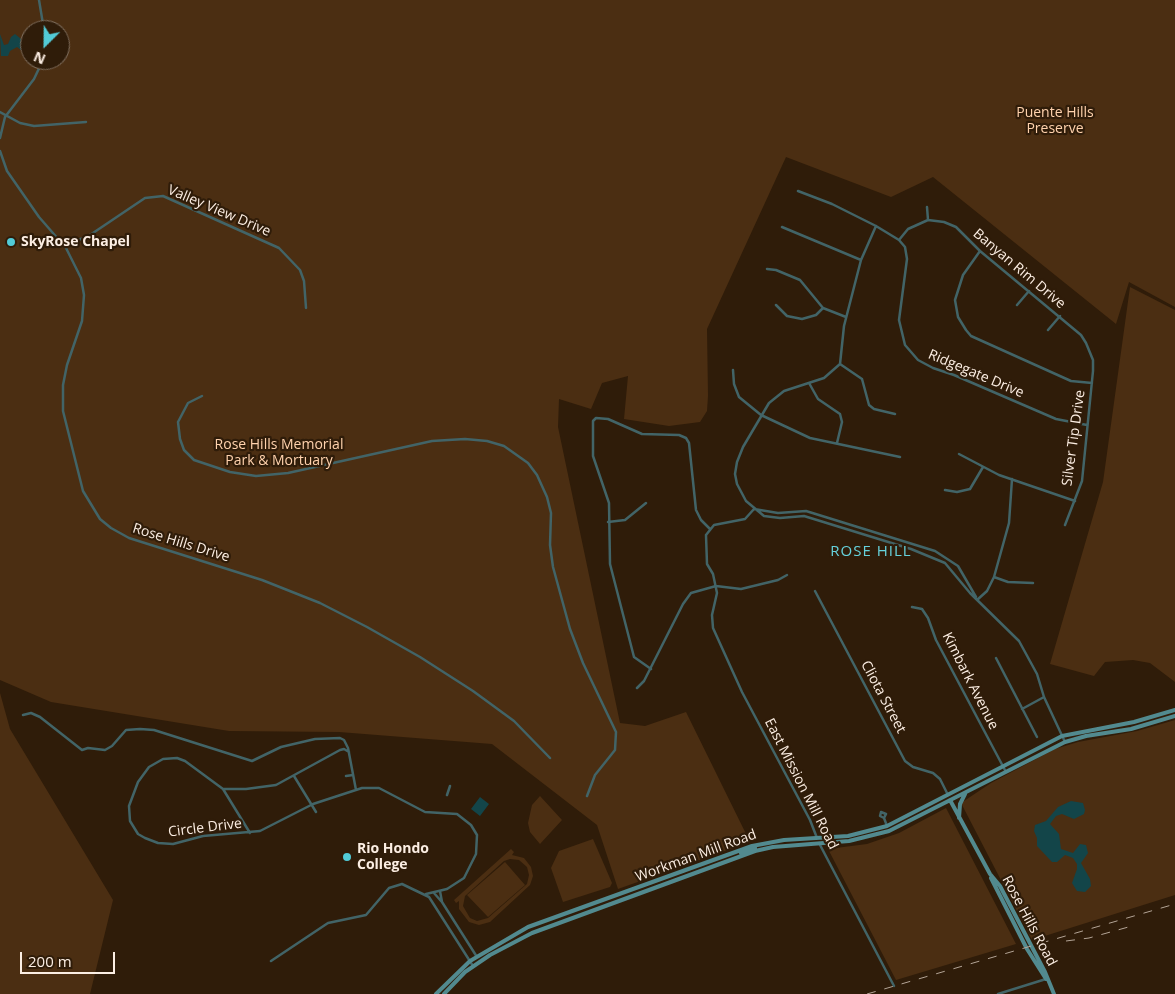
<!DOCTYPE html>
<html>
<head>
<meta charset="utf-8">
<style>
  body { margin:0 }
  #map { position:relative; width:1175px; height:994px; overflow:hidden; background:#2f1c09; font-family:"Open Sans",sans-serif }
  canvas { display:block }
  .north { position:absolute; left:20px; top:20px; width:50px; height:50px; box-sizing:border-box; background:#2f1c09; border:1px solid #817060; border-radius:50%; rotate:203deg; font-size:14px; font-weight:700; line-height:20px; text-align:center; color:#fceee3 }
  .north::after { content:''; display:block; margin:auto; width:18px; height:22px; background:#52cbd7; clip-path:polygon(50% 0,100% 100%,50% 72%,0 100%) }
  .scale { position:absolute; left:20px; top:952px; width:95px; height:22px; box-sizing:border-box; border:2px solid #fceee3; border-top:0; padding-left:6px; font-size:15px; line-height:18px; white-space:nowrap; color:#fceee3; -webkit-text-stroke:4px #2f1c09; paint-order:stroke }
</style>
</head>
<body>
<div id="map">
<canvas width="1175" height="994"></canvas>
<div class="north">N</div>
<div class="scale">200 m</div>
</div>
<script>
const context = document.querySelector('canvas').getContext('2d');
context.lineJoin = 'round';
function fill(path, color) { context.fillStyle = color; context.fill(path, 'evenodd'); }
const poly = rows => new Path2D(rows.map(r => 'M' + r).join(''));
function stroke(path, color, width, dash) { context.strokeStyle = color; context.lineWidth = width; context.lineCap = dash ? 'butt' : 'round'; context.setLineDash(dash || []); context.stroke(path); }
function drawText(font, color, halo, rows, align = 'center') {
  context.font = font + ' "Open Sans",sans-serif'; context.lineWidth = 4.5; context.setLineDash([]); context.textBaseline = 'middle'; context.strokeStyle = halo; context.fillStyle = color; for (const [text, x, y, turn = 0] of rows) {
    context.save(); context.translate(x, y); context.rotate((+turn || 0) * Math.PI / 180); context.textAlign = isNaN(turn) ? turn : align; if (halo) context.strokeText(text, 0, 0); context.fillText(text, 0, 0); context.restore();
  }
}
fill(poly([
  [0,0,1175,0,1175,307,1129,282,1116,324,933,177,891,197,786,157,707,329,708,396,707,411,700,422,669,426,624,419,628,376,602,383,591,409,559,399,558,427,620,723,645,726,686,712,750,842,618,889,597,825,492,744,339,732,229,731,51,702,0,680],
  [30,30,60,30,60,60,30,60],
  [1130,287,1175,310,1175,682,1150,663,1133,660,1105,662,1094,676,1050,664,1103,482],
  [0,693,10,729,113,900,90,994,0,994],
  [1175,720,1175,895,1032,940,961,803,991,783,1055,749,1078,742,1137,731],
  [540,796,562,820,540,844,530,832,528,823,532,805],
  [946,808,1016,944,896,980,828,849,867,844,899,833],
  [593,839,612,883,610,887,563,902,551,868,559,851],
  [511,849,514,852,512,855,524,858,531,867,533,876,530,885,490,922,479,925,469,922,459,909,459,901,456,903,454,900],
  [510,859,519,860,527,867,529,875,527,884,488,918,477,921,470,918,463,906,465,896,504,861],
  [505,862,525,885,488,917,467,895]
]), '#4b2e12');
fill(poly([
  [0,34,4,45,8,44,11,37,15,34,26,43,26,48,21,50,17,47,10,51,8,56,1,56],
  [480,797,489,804,480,816,471,809],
  [1071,801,1083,803,1085,810,1084,814,1074,819,1062,814,1056,816,1050,824,1059,834,1061,849,1073,853,1080,844,1086,845,1088,853,1081,863,1090,879,1091,886,1085,892,1077,891,1072,883,1077,869,1077,864,1073,858,1065,855,1057,862,1052,862,1037,846,1037,838,1034,831,1035,825,1046,821,1058,807]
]), '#134549');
stroke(poly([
  [39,0,44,30],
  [0,112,20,123,34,126,86,122],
  [0,138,5,117,34,79,43,60],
  [0,151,7,171,39,217,66,248,81,278,84,295,82,321,67,365,63,385,63,411,83,491,100,519,111,528,129,538,262,580,320,603,367,627,420,657,473,691,514,721,550,758],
  [798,191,832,204,876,226,899,240,905,247,907,259,899,320,905,345,918,360,933,368,954,375,1056,419,1087,425],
  [927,207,928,220],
  [876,226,861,260,844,326,840,364,824,378,784,391,769,403,743,447,737,462,735,474,737,484,746,501,764,516,780,518,804,516,911,549,945,563,970,593,1019,641,1037,674,1044,697,1065,742],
  [782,227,861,260],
  [899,240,908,229,928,220,944,222,956,227,980,251,1081,335,1086,343,1093,360,1093,371,1082,481,1065,525],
  [65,246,90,235,145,198,163,196,279,248,300,270,304,281,306,308],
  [980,251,963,275,955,300,958,317,966,330,971,336,1071,381,1092,383],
  [767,269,776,270,800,280,823,308,846,317],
  [776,305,787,316,802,319,816,315,823,308],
  [1017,305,1029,291],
  [1048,330,1060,316],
  [840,364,862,379,869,405,874,409,895,414],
  [733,370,734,384,739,397,761,415,810,438,900,457],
  [809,383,818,399,840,414,842,422,837,443],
  [202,396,188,403,178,422,180,439,184,450,194,460,230,472,256,476,288,473,432,441,465,439,487,441,504,446,528,463,537,475,547,497,551,513,550,545,553,567,570,629,583,663,616,732,615,750,595,775,587,796],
  [959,454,999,475,1075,501],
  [945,490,957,492,970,489,983,467],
  [754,509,745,519,714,525,706,535,707,564,713,574,717,593,712,615,713,628,742,692,810,820,817,838],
  [754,509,778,513,806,511,935,551,958,566,976,597],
  [608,522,625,520,646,503],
  [994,577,1008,582,1033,583],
  [815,591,905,761,913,767,933,773,940,779,948,795],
  [977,600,987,591,994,577,1009,523,1012,479],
  [912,607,922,609,928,618,936,640,1006,772],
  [996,658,1037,737],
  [651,669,634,657,610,564,609,503,593,456,593,421,596,418,608,419,642,434,679,435,686,438,689,443,696,510,701,520,710,529],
  [637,688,644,681,683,604,691,593,716,586,741,589,778,580,787,575],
  [1022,709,1044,697],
  [23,715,31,713,40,717,82,750,88,748,105,750,112,746,126,730,140,729,154,730,252,761,281,747,315,739,340,738,344,740,348,748,356,790],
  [349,752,344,749,340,750,276,785,246,789,223,789,185,761,177,758,163,759,149,767,138,782,129,806,130,821,138,834,145,838,158,843,173,844,203,836,260,831,313,804,362,788,379,788,425,812,457,814,471,825,477,835,476,854,464,878,447,889,426,894],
  [294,776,316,812],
  [346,776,353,775],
  [223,789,250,833],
  [447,795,450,786],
  [884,818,880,816,881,812,886,814,884,818,887,826],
  [819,843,894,986],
  [440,891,442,902,477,957],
  [434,893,441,901],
  [271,961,328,923,366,915,389,888,402,884,429,897,473,966],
  [998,994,1046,979]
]), '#426467', 2.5);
stroke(poly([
  [950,800,990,874,1000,886,1045,972,1054,994],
  [959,818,960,804,965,794],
  [741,853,755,848],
  [991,878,1027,949,1046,979],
  [436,994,470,961,528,927,752,846,784,840,848,836,887,826,1062,736,1134,722,1175,710],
  [444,994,465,972,490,955,532,933,755,851,773,847,849,841,889,831,1065,742,1086,736,1131,729,1175,716]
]), '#528a8f', 4);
stroke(poly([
  [1066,941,1089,938,1132,926],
  [867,994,1175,904]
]), '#b4a597', 1, [9, 9]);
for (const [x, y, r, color] of [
  [11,242,5,"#52cbd7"],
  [347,857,5,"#52cbd7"]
]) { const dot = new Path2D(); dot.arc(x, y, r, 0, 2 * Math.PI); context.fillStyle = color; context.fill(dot); stroke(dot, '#2f1c09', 2); }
drawText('14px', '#ffd2ad', '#2f1c09', [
  ["Puente Hills",1055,113],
  ["Preserve",1055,129],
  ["Rose Hills Memorial",279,445],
  ["Park & Mortuary",279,461]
]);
drawText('14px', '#fceee3', '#2f1c09', [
  ["Valley View Drive",219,211,23],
  ["Banyan Rim Drive",1019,269,40],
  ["Ridgegate Drive",976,374,23],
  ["Silver Tip Drive",1074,438,-82],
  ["Rose Hills Drive",181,543,17],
  ["Kimbark Avenue",970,681,63],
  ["Cliota Street",883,697,62],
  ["East Mission Mill Road",801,784,63],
  ["Circle Drive",205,828,-7],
  ["Workman Mill Road",696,856,-20],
  ["Rose Hills Road",1029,921,62]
]);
drawText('bold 14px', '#fceee3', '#2f1c09', [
  ["SkyRose Chapel",21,242],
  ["Rio Hondo",357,849],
  ["College",357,865]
], 'left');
context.letterSpacing = '1px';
drawText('15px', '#66d2dc', '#2f1c09', [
  ["ROSE HILL",871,552]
]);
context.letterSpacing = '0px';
</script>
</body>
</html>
